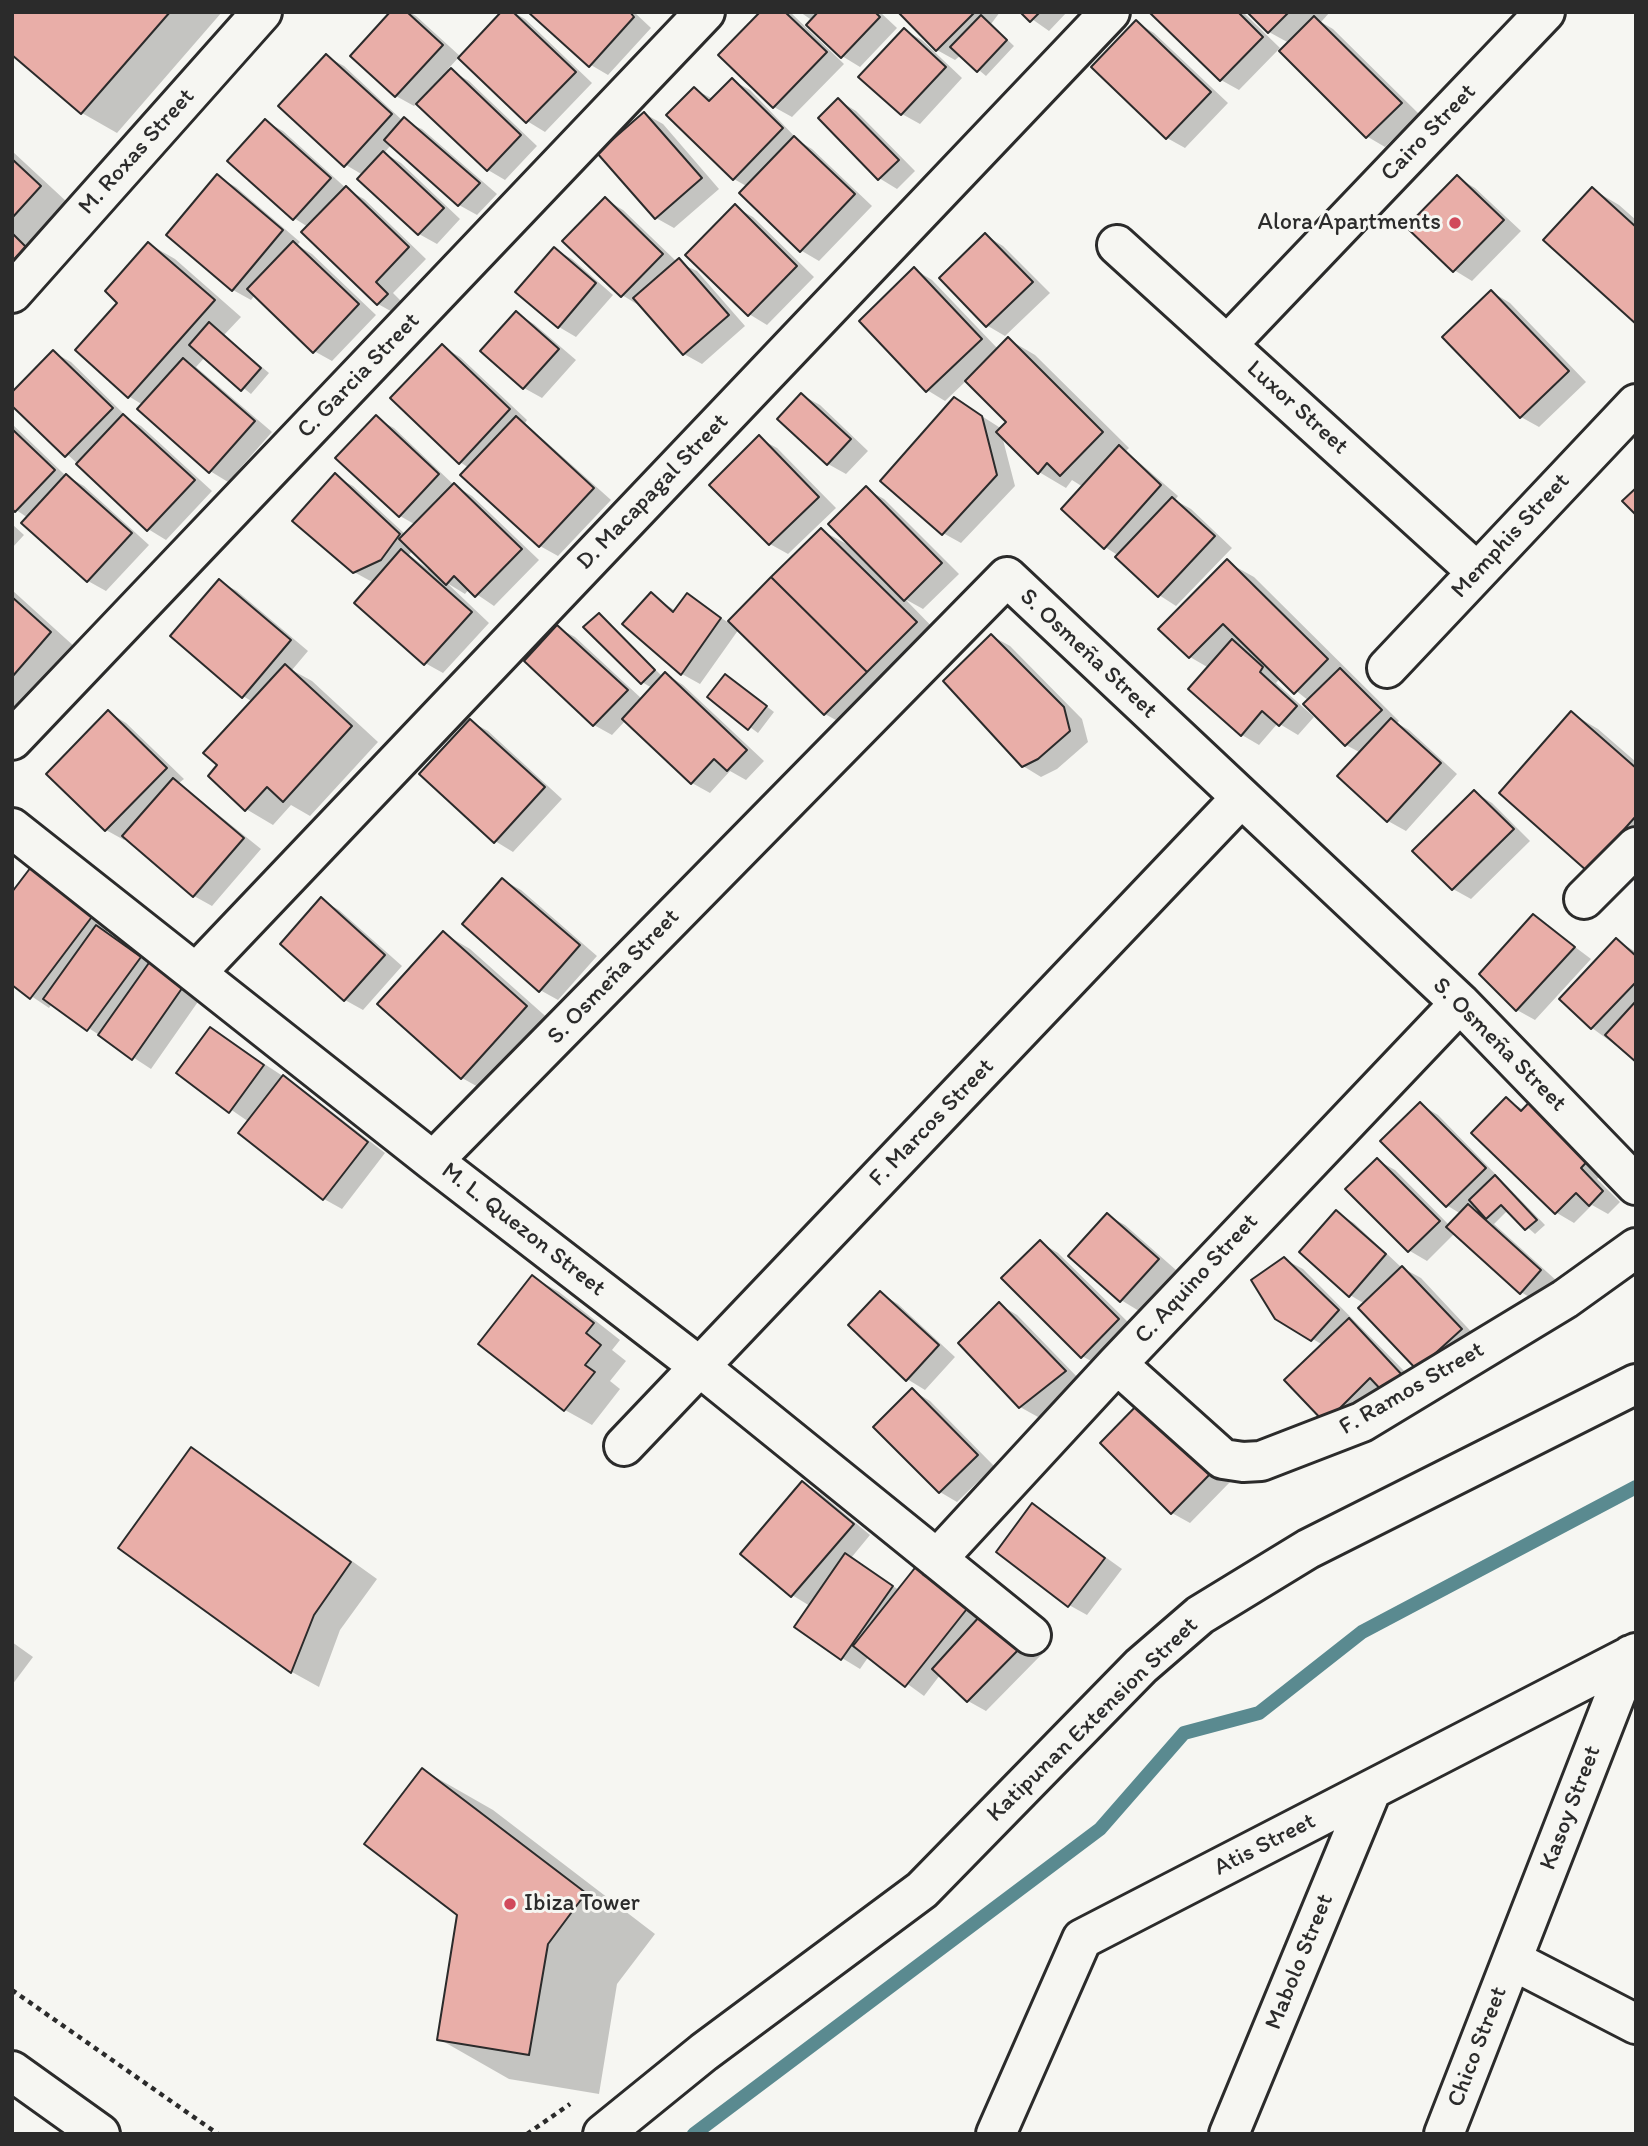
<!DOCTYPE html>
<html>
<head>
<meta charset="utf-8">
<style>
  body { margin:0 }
  #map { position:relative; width:1648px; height:2146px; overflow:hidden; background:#f6f6f2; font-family:Itim,sans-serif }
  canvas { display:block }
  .frame { position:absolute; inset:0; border:14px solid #2b2b2b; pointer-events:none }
</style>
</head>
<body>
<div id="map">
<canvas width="1648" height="2146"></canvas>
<div class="frame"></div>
</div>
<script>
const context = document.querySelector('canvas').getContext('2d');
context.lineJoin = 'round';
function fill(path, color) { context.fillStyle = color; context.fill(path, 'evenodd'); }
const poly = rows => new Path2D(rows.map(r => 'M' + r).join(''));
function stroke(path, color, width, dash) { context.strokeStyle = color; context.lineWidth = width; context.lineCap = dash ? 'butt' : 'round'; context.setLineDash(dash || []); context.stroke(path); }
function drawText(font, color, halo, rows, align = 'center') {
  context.font = font + ' Itim,sans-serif'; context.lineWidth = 6; context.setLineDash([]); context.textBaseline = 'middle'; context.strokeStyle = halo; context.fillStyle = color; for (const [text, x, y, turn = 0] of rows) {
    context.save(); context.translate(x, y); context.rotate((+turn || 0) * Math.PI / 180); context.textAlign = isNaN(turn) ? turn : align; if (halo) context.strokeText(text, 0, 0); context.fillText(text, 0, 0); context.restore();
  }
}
fill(poly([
  [12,12,222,12,117,133,82,113,12,53],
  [392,12,409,12,416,16,461,57,503,12,513,12,525,19,592,83,545,132,527,121,459,57,448,69,469,81,537,146,505,180,488,170,417,103,414,106,396,96],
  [530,12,634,12,651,28,608,75,591,65],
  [762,12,790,12,844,64,792,117,774,107],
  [800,12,880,12,897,28,860,67,842,56,813,21],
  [900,12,1000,12,991,24,1014,46,986,76,961,55,955,60,937,50],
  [1022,12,1067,12,1049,31],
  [1243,12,1280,48,1239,90,1221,80,1152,13],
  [1249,12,1330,12,1321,22,1333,29,1419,114,1385,147,1368,137,1282,51,1289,43,1269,32],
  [1136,22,1154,33,1228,103,1185,148,1167,138,1094,67],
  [904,30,922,40,962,78,920,124,902,114],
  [326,56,344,66,403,121,422,129,497,194,477,215,459,205,391,145,384,153,401,163,460,219,437,244,419,234,360,179,363,175,346,165],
  [732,80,750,90,799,141,812,149,872,206,819,261,802,251,741,193,748,187,734,179,669,115,694,89,713,99],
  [838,100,856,111,915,171,897,189,879,178],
  [645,114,663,124,719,189,674,228,656,218],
  [265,121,283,131,348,190,364,199,426,259,393,293,405,305,396,314,378,304,308,227,294,218],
  [12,151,67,202,30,242,52,263,12,280],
  [218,177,236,187,300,242,297,245,312,254,376,315,332,361,314,351,255,295,251,300,233,290],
  [1457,177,1475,188,1521,231,1472,281,1454,270],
  [1592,189,1619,205,1636,220,1636,322],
  [605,199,623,210,677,262,697,271,745,326,702,364,684,354,640,306,622,295],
  [735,207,753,217,814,277,767,325,749,314],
  [985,235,1003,246,1050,293,1005,336,988,326],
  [149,244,175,259,241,317,224,335,269,373,251,394,205,357,196,367,272,432,228,482,210,471,143,405,130,397,77,350,120,302],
  [554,249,572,259,613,295,576,337,559,327],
  [914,269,932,280,998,349,1008,339,1035,355,1129,448,1126,451,1178,496,1175,500,1191,509,1232,548,1176,606,1159,595,1119,556,1105,547,1083,487,1072,480,1066,488,1039,472,1002,436,1015,486,961,543,943,533,955,399,1002,429,1008,422,966,381,945,401,927,390],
  [1492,292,1510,303,1586,382,1539,427,1521,417],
  [516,313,534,324,576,360,542,398,524,388,482,351],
  [443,347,460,357,527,420,525,423,611,500,558,556,540,546,463,475,469,468,460,462],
  [53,352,71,362,130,420,141,426,212,491,166,540,148,529,12,403],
  [802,395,820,405,868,451,846,474,828,464],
  [376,418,394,428,455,486,472,496,539,560,494,606,469,589,465,594,447,583,489,623,443,673,425,663,374,583,354,572,335,476,353,486,406,535,416,525,400,516],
  [413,550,430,566,428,569,409,555],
  [12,424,65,475,84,486,149,545,106,591,88,581,24,523,28,518,12,507],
  [759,438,777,448,836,508,788,554,770,544,711,485],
  [866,489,884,499,959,574,923,609,905,599,943,638,843,724,825,714,739,629,700,684,682,674,625,624,651,595,676,611,687,596,729,623,821,530,852,547],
  [12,524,24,535,12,548],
  [1227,562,1254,577,1399,721,1397,723,1409,730,1457,774,1406,831,1388,821,1361,753,1346,745,1309,701,1280,678,1276,683,1314,717,1298,735,1278,723,1259,745,1242,735,1209,668,1190,657],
  [219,581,237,591,308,651,292,670,312,681,378,742,310,816,291,805,273,825,246,809,220,765,253,702,243,696],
  [12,590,76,648,12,716],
  [599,615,663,677,666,674,683,685,764,761,746,780,730,771,710,793,692,783,626,720,612,735,594,725,526,661,557,627,575,637,642,699,652,688,642,682],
  [992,636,1010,646,1082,719,1088,742,1057,769,1041,777,1023,766],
  [734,681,774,712,758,733,709,697],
  [108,712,126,723,184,779,179,783,261,849,212,906,194,896,126,838,124,840,106,830],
  [1571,713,1598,729,1636,762,1636,861,1615,885,1501,793],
  [470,721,488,731,562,799,513,852,495,841,421,774],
  [1474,792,1492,803,1530,841,1471,899,1453,889,1415,851],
  [31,870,111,925,106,932,202,996,151,1069,52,1004,49,1008,12,983],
  [503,880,521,890,597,956,558,1000,540,990],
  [321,900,339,910,402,966,363,1010,345,1000],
  [1534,916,1591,959,1535,1020,1517,1010],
  [443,933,470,949,552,1022,489,1093,462,1078,380,1004],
  [1616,940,1636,952,1636,1060,1592,1028],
  [211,1029,301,1088,385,1153,342,1209,324,1199,249,1122,178,1073],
  [1506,1099,1611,1164,1597,1179,1620,1202,1608,1214,1592,1205,1574,1223,1557,1213,1473,1133],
  [1420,1104,1438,1115,1545,1225,1535,1234,1508,1210,1494,1224,1558,1282,1539,1303,1521,1292,1455,1233,1427,1261,1410,1251,1348,1189,1377,1160,1395,1170,1450,1226,1461,1214,1448,1206,1383,1141],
  [1476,1205,1485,1216,1473,1209],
  [1337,1213,1354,1223,1401,1267,1421,1278,1479,1340,1436,1379,1365,1304,1350,1295],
  [1107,1215,1125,1225,1176,1270,1139,1311,1121,1300],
  [1040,1242,1058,1253,1136,1330,1100,1366,1082,1356],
  [1284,1259,1303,1269,1420,1387,1326,1422,1323,1345,1277,1318],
  [533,1277,559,1292,620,1340,612,1350,626,1361,610,1381,620,1389,592,1425,565,1410],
  [880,1293,898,1304,955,1357,925,1390,907,1379],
  [999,1304,1017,1315,1082,1382,1038,1417,1020,1407],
  [912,1390,930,1401,994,1466,957,1502,940,1492],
  [1162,1411,1231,1481,1190,1523,1172,1513],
  [192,1449,218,1465,377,1579,340,1630,319,1687,292,1672,120,1548],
  [803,1483,821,1494,870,1535,851,1558,899,1590,1008,1619,1044,1652,986,1711,968,1701,940,1675,924,1696,869,1656,860,1669,842,1658,810,1606,792,1595,743,1554],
  [1033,1505,1122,1569,1087,1615,1069,1605],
  [12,1642,33,1657,12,1685],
  [423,1770,493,1810,655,1934,617,1984,599,2094,509,2079,439,2039,459,1914]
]), '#0003');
stroke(poly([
  [694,2134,1100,1829,1184,1733,1259,1713,1362,1632,1636,1487]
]), '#5a8a90', 14);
const building = poly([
  [12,12,170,12,81,114,12,55,12,12],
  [390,12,407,12,443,45,395,97,350,56,390,12],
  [501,12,513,12,576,72,526,123,458,58,501,12],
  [528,12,630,12,634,17,589,67,528,12],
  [760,12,785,12,827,52,773,108,718,55,760,12],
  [818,12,875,12,880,17,841,58,806,25,818,12],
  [898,12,975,12,936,51,898,12],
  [1020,12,1040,12,1030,22,1020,12],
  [1238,12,1263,37,1220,81,1150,13,1238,12],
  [1247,12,1289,12,1268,33,1247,12],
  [981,15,1007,40,977,72,950,47,981,15],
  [1314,16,1402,103,1366,138,1279,51,1314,16],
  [1136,20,1211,92,1166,139,1091,67,1136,20],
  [904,28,946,67,901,115,858,77,904,28],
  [326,54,392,114,344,167,278,106,326,54],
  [451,68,521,135,487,171,416,104,451,68],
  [732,78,783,128,733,180,666,115,694,87,709,101,732,78],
  [838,98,899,160,878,180,818,118,838,98],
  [644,112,702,178,655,219,597,153,644,112],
  [404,117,480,183,458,206,384,140,404,117],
  [265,119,331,178,293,220,227,161,265,119],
  [794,136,855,194,800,252,739,193,794,136],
  [383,151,444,208,418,235,357,179,383,151],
  [12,159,41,186,12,218,12,159],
  [217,174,283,230,232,291,166,235,217,174],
  [1457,175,1504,220,1453,272,1406,227,1457,175],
  [346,186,409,247,376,282,388,294,377,305,301,232,346,186],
  [1592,187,1636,227,1636,324,1543,240,1592,187],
  [605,197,663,254,621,297,562,241,605,197],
  [735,204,797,266,748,316,685,255,735,204],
  [12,233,26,247,12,262,12,233],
  [985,233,1033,282,986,327,939,278,985,233],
  [293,241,359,304,313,353,247,289,293,241],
  [148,242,215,300,128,398,75,350,117,303,105,291,148,242],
  [554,247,596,283,558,328,515,292,554,247],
  [679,258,729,315,683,355,633,298,679,258],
  [914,267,982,339,926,392,859,321,914,267],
  [1491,290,1569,371,1520,418,1442,337,1491,290],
  [516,311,559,349,523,389,480,351,516,311],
  [209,322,261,368,241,391,189,345,209,322],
  [1008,337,1103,432,1060,476,1047,463,1038,474,996,432,1006,422,965,381,1008,337],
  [442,344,510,409,459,464,390,398,442,344],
  [53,350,113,408,65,457,12,406,12,392,53,350],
  [183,358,255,421,209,473,137,409,183,358],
  [801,393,851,439,827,465,777,419,801,393],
  [954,397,982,416,997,475,942,535,880,481,954,397],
  [123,414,195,480,147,531,76,464,123,414],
  [376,415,439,474,399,517,335,458,376,415],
  [516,416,594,488,539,547,460,475,516,416],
  [12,429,55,470,15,512,12,509,12,429],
  [759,435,819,497,769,545,709,485,759,435],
  [1119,445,1161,485,1104,549,1061,509,1119,445],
  [335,473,400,534,381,560,353,573,292,521,335,473],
  [66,474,132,533,87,582,21,523,66,474],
  [454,483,522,549,475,597,454,576,446,585,399,539,454,483],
  [866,486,942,563,904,601,828,524,866,486],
  [1636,488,1636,515,1622,501,1636,488],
  [1172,497,1215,536,1158,597,1115,557,1172,497],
  [821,528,917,622,867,672,771,577,821,528],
  [401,549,472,612,424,665,354,603,401,549],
  [1227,559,1328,659,1294,694,1223,624,1189,658,1158,629,1227,559],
  [771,577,867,672,824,715,728,621,771,577],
  [219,579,291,640,242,698,170,636,219,579],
  [651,592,673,612,687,593,721,618,681,675,622,624,651,592],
  [12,597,51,632,12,677,12,597],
  [599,613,655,670,641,684,583,627,599,613],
  [557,625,628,690,593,726,524,661,557,625],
  [991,634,1064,707,1070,731,1038,759,1022,767,943,681,991,634],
  [1232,639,1263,667,1260,672,1297,706,1279,726,1262,711,1241,736,1188,689,1232,639],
  [285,664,352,726,283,802,267,787,245,811,208,776,217,765,203,753,285,664],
  [1340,668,1382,710,1345,746,1303,704,1340,668],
  [665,672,747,750,727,771,714,759,691,784,622,719,665,672],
  [725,674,767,706,748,730,707,697,725,674],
  [108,710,167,768,105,831,46,774,108,710],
  [1571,711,1636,768,1636,816,1587,871,1499,793,1571,711],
  [1391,718,1441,763,1387,822,1337,776,1391,718],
  [470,719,545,787,494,843,419,774,470,719],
  [173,778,244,838,193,897,122,836,173,778],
  [1474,790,1514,829,1452,890,1412,851,1474,790],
  [31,867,94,914,30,999,12,985,12,892,31,867],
  [502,878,580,945,539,992,462,924,502,878],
  [321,897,385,955,344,1001,280,944,321,897],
  [1533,914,1575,947,1516,1011,1479,974,1533,914],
  [96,925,141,957,87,1031,43,999,96,925],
  [443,931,527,1006,461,1079,377,1004,443,931],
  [1616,938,1636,956,1636,982,1591,1029,1559,999,1616,938],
  [151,960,185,984,132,1060,98,1035,151,960],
  [1636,1001,1636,1062,1605,1035,1636,1001],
  [210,1027,264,1065,229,1113,176,1073,210,1027],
  [283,1075,368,1142,323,1200,238,1133,283,1075],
  [1536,1095,1595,1153,1581,1168,1603,1191,1589,1206,1576,1193,1555,1214,1471,1133,1506,1097,1521,1111,1536,1095],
  [1420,1102,1486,1168,1446,1207,1380,1141,1420,1102],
  [1377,1158,1440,1221,1408,1252,1345,1189,1377,1158],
  [1495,1175,1537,1220,1525,1230,1501,1205,1486,1219,1469,1200,1495,1175],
  [1468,1204,1541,1270,1520,1294,1446,1227,1468,1204],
  [1336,1210,1386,1254,1349,1297,1299,1252,1336,1210],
  [1107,1213,1159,1259,1120,1302,1068,1256,1107,1213],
  [1040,1240,1119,1319,1081,1358,1001,1278,1040,1240],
  [1284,1257,1339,1310,1311,1341,1275,1319,1251,1280,1284,1257],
  [1402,1266,1462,1329,1417,1370,1358,1308,1402,1266],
  [532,1275,594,1323,586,1333,601,1345,585,1365,595,1372,564,1411,478,1344,532,1275],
  [880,1291,939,1345,906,1381,848,1325,880,1291],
  [999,1302,1066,1371,1019,1408,958,1343,999,1302],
  [1349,1318,1403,1376,1385,1394,1370,1378,1325,1423,1284,1380,1349,1318],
  [912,1388,978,1455,939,1493,873,1427,912,1388],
  [1143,1399,1214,1470,1171,1514,1100,1443,1143,1399],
  [191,1447,351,1562,314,1615,291,1673,118,1548,191,1447],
  [802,1481,854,1524,791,1597,740,1554,802,1481],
  [1032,1503,1105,1558,1068,1607,996,1552,1032,1503],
  [845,1553,893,1586,841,1660,794,1627,845,1553],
  [918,1564,970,1605,905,1687,853,1646,918,1564],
  [989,1606,1027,1641,967,1702,932,1669,989,1606],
  [422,1768,586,1893,548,1944,529,2055,437,2040,457,1915,364,1844,422,1768]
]);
fill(building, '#e9aea8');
stroke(building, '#2b2b2b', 2);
const minor = poly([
  [1117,245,1477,572],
  [12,293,262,12],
  [1227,345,1545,12],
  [1387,668,1636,404],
  [12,740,705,12],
  [12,828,433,1161,700,1367,1031,1635],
  [1584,899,1636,847],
  [197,972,1110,12],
  [433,1161,1007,577,1460,1003,1636,1185],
  [1117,1364,1223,1459,1243,1462,1261,1461,1362,1422,1565,1299,1636,1248],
  [624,1446,1240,799],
  [937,1559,1117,1364,1460,1003],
  [1512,1960,1636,2024],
  [603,2134,704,2052,922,1890,1141,1666,1200,1615,1308,1549,1636,1384],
  [996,2134,1082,1939,1636,1653],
  [1229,2134,1371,1791],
  [1444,2134,1631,1655]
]);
const major = poly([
  [12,2071,100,2134]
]);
stroke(minor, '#2b2b2b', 44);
stroke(major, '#2b2b2b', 44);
stroke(poly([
  [12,1990,218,2134],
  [527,2134,570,2104]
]), '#2b2b2b', 4.5, [5, 5]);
stroke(minor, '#f6f6f2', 38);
stroke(major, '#f6f6f2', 38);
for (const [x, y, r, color] of [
  [1455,223,7,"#d1495b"],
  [510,1904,7,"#d1495b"]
]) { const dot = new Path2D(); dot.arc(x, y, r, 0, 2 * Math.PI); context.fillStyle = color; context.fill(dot); stroke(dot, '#f6f6f2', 2.5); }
drawText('24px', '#2b2b2b', '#f6f6f2', [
  ["Cairo Street",1429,133,-46],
  ["M. Roxas Street",137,152,-48],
  ["C. Garcia Street",359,376,-46],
  ["Luxor Street",1297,408,42],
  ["D. Macapagal Street",653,492,-46],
  ["Memphis Street",1511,536,-47],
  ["S. Osmeña Street",1088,654,43],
  ["S. Osmeña Street",614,977,-46],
  ["S. Osmeña Street",1499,1045,45],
  ["F. Marcos Street",932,1123,-46],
  ["M. L. Quezon Street",523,1230,38],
  ["C. Aquino Street",1197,1279,-47],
  ["F. Ramos Street",1412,1389,-30],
  ["Katipunan Extension Street",1093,1720,-44],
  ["Kasoy Street",1571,1808,-69],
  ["Atis Street",1265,1845,-27],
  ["Mabolo Street",1300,1962,-68],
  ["Chico Street",1478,2047,-69]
]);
drawText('24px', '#2b2b2b', '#f6f6f2', [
  ["Alora Apartments",1441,223],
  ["Ibiza Tower",524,1904,"left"]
], 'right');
</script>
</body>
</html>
